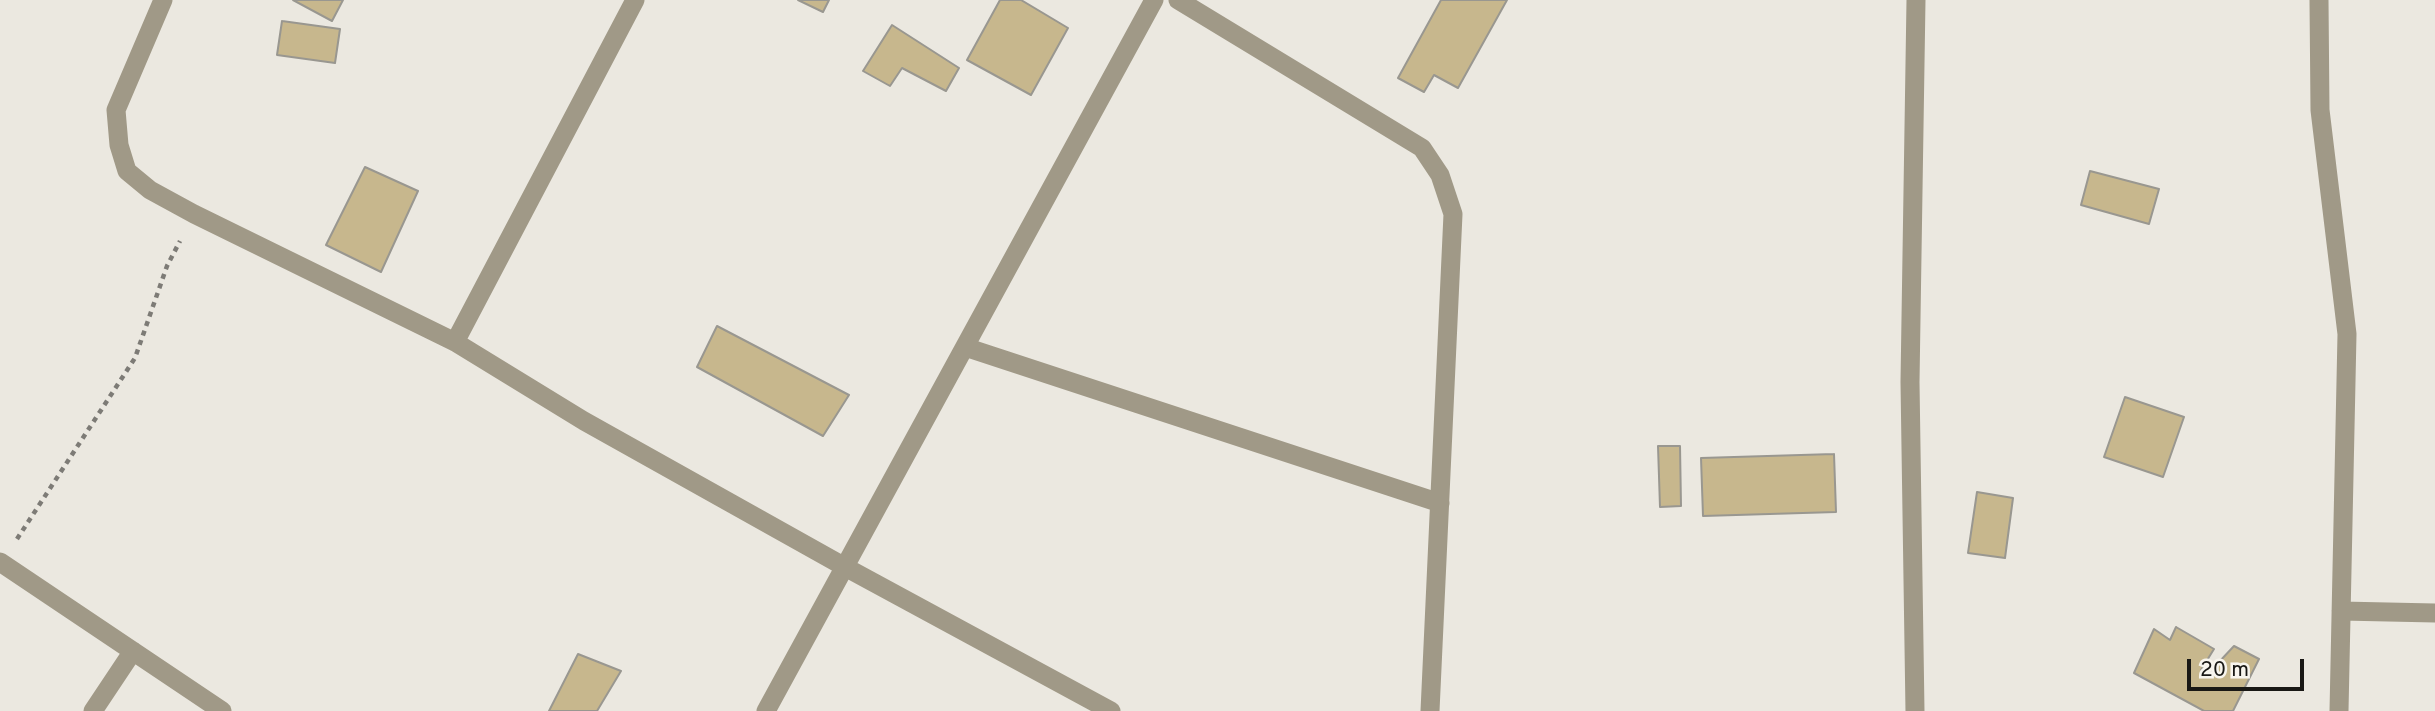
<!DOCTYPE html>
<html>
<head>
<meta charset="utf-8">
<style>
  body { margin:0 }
  #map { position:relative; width:2435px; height:711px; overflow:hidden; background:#ebe8e0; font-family:Overpass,sans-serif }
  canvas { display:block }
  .scale { position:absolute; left:2187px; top:659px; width:117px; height:32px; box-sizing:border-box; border:4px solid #191815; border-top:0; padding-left:9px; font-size:21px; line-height:24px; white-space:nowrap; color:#191815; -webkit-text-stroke:5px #f8f5ee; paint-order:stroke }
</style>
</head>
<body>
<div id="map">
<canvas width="2435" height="711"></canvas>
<div class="scale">20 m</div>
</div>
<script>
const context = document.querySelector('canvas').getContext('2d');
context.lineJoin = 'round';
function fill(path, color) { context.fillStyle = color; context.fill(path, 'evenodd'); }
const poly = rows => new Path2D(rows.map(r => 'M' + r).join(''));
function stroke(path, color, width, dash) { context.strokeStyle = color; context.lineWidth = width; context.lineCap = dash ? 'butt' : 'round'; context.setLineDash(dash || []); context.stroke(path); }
const building = poly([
  [293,0,343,0,332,21,293,0],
  [798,0,829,0,823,12,798,0],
  [1000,0,1021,0,1068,28,1031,95,967,60,1000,0],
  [1441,0,1507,0,1458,88,1434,75,1424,92,1398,78,1441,0],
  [282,21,340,29,335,63,277,55,282,21],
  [892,25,959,68,946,91,902,68,890,86,863,71,892,25],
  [365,167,418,191,381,272,326,245,365,167],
  [2090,171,2159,189,2149,224,2081,205,2090,171],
  [717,326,849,395,823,436,697,367,717,326],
  [2125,397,2184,417,2163,477,2104,457,2125,397],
  [1658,446,1680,446,1681,506,1660,507,1658,446],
  [1834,454,1836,512,1703,516,1701,458,1834,454],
  [1977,492,2013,498,2005,558,1968,553,1977,492],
  [2176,627,2214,649,2201,670,2211,676,2219,662,2234,646,2259,659,2233,711,2204,711,2134,673,2154,629,2170,640,2176,627],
  [578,654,621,671,597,711,549,711,578,654]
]);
fill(building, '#c7b78d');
stroke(building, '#999790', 2);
stroke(poly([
  [17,539,135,358,167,266,180,241]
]), '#7d7b76', 4.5, [5, 5]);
stroke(poly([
  [163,0,116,110,119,145,127,171,150,190,194,214,455,342,584,421,845,567,1111,711],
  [1178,0,1422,148,1440,175,1453,214,1430,711],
  [2319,0,2320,110,2347,334,2339,711],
  [455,342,635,0],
  [965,347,1440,503],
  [0,562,222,711],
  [2341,611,2435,613],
  [93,711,133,651],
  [766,711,1154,0],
  [1915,711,1910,382,1916,0]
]), '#a09987', 19);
</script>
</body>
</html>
